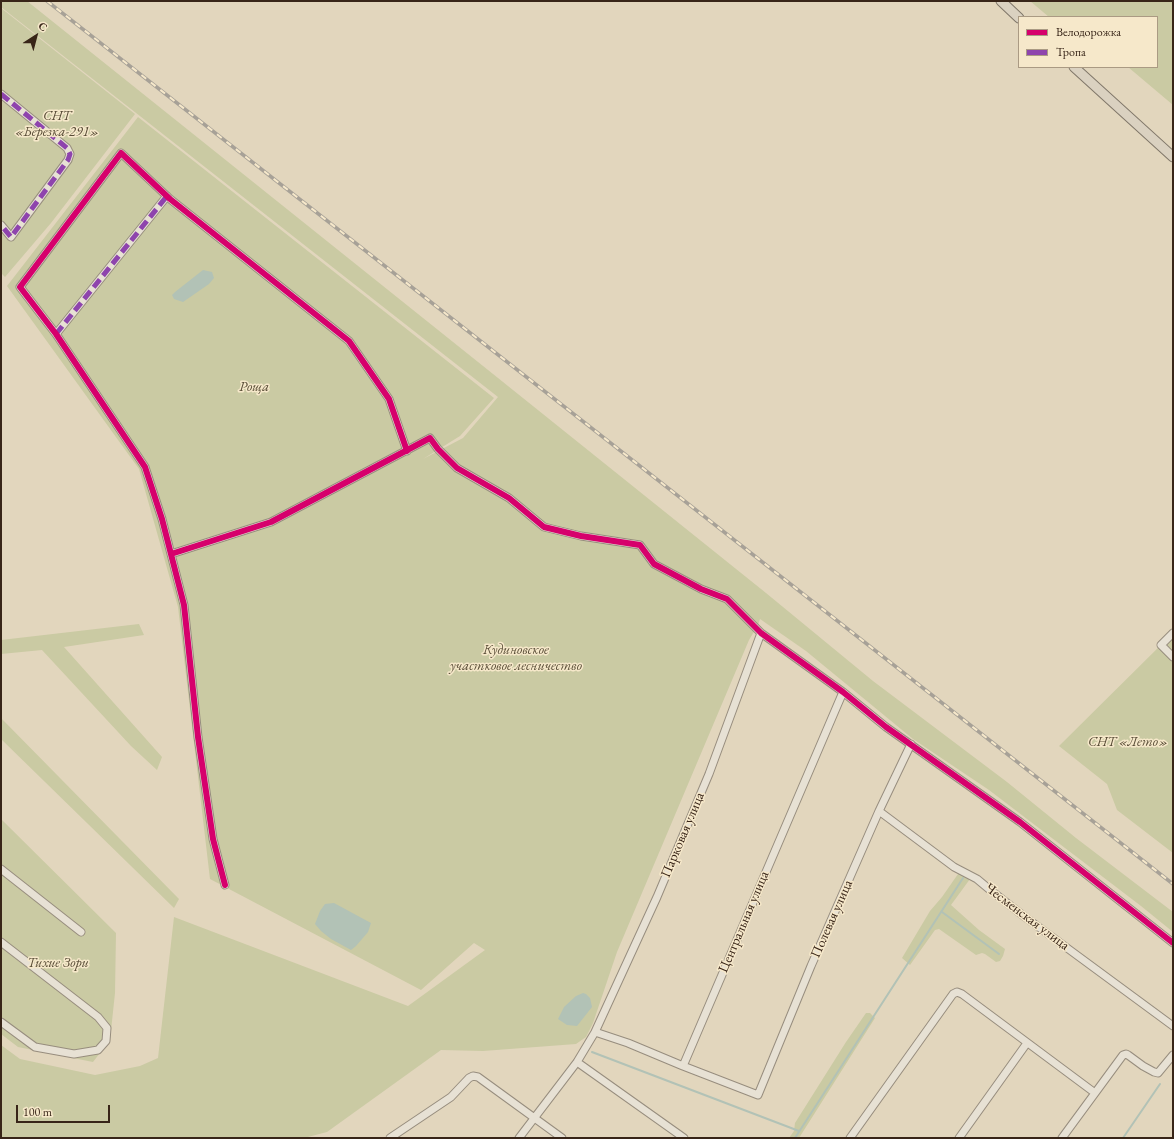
<!DOCTYPE html>
<html>
<head>
<meta charset="utf-8">
<style>
  body { margin:0 }
  #map { position:relative; width:1174px; height:1139px; overflow:hidden; background:#e2d6bd; font-family:"EB Garamond",serif }
  canvas { display:block }
  .frame { position:absolute; inset:0; border:2px solid #382518; pointer-events:none }
  .legend { position:absolute; left:1018px; top:16px; width:140px; height:52px; box-sizing:border-box; background:#f6e8ca; border:1px solid #aa9a83; margin:0; padding:5px 7px; list-style:none; font-size:12px; color:#382518 }
  .legend li { display:flex; align-items:center; gap:8px; height:20px }
  .legend b { width:20px; border:1px solid #aa9a83 }
  .north { position:absolute; left:16px; top:16px; width:40px; height:40px; -webkit-text-stroke:3px #f6e8ca; paint-order:stroke; rotate:36deg; font-size:11px; font-weight:700; line-height:16px; text-align:center; color:#382518 }
  .north::after { content:''; display:block; margin:auto; width:14px; height:18px; background:#382518; clip-path:polygon(50% 0,100% 100%,50% 72%,0 100%) }
  .scale { position:absolute; left:16px; top:1105px; width:94px; height:18px; box-sizing:border-box; border:2px solid #382518; border-top:0; padding-left:5px; font-size:12px; line-height:14px; white-space:nowrap; color:#382518; -webkit-text-stroke:3px #f6e8ca; paint-order:stroke }
</style>
</head>
<body>
<div id="map">
<canvas width="1174" height="1139"></canvas>
<div class="frame"></div>
<ul class="legend">
<li><b style="height:5px;background:#d6006c"></b>Велодорожка</li>
<li><b style="height:5px;background:#8e44ad"></b>Тропа</li>
</ul>
<div class="north">С</div>
<div class="scale">100 m</div>
</div>
<script>
const context = document.querySelector('canvas').getContext('2d');
context.lineJoin = 'round';
function fill(path, color) { context.fillStyle = color; context.fill(path, 'evenodd'); }
const poly = rows => new Path2D(rows.map(r => 'M' + r).join(''));
function stroke(path, color, width, dash) { context.strokeStyle = color; context.lineWidth = width; context.lineCap = dash ? 'butt' : 'round'; context.setLineDash(dash || []); context.stroke(path); }
function drawText(font, color, halo, rows, align = 'center') {
  context.font = font + ' "EB Garamond",serif'; context.lineWidth = 3; context.setLineDash([]); context.textBaseline = 'middle'; context.strokeStyle = halo; context.fillStyle = color; for (const [text, x, y, turn = 0] of rows) {
    context.save(); context.translate(x, y); context.rotate((+turn || 0) * Math.PI / 180); context.textAlign = isNaN(turn) ? turn : align; if (halo) context.strokeText(text, 0, 0); context.fillText(text, 0, 0); context.restore();
  }
}
fill(poly([
  [1,1,27,1,508,386,766,593,873,681,1007,782,1076,838,1173,912,1173,932,1141,906,989,790,913,739,806,651,760,619,758,625,749,640,617,952,593,1023,586,1037,576,1044,483,1051,441,1050,327,1132,304,1138,1,1138,1,1045,20,1059,95,1075,140,1066,158,1058,174,917,408,1006,485,950,474,943,421,990,210,879,178,607,139,469,7,286,138,117,494,398,460,436,423,459,463,438,498,397,1,7],
  [1030,1,1173,1,1173,105,1128,67,1157,67,1157,17,1049,17],
  [1,8,135,114,51,223,5,277,1,273],
  [139,624,144,635,64,647,162,757,157,770,131,746,42,650,1,654,1,640],
  [1173,633,1173,853,1117,810,1107,784,1059,746],
  [1,718,179,899,174,908,1,739],
  [1,819,116,933,115,993,110,1040,93,1062,18,1047,1,1034],
  [961,873,970,879,951,905,979,930,1005,949,1003,956,1000,961,996,962,985,954,982,953,976,955,939,929,935,930,910,965,902,958,930,911,942,897,958,874],
  [866,1013,870,1013,875,1018,799,1138,789,1138,794,1131,795,1123,846,1042]
]), '#cacaa3');
fill(poly([
  [203,270,212,272,214,278,209,284,183,302,174,299,172,295,175,292],
  [334,903,371,923,368,932,356,946,351,950,331,939,321,931,315,924,320,911,325,904],
  [583,993,586,994,590,998,592,1007,577,1026,567,1025,558,1019,564,1007,576,996]
]), '#b2c2b6');
stroke(poly([
  [942,912,999,954],
  [592,1052,799,1131],
  [795,1138,963,878],
  [1123,1138,1160,1084]
]), '#b2c2b6', 2);
const minor = poly([
  [1,94,67,148,70,154,68,160,11,237,1,225],
  [56,334,167,196],
  [171,554,271,522,430,438,438,449,457,468,509,498,544,527,581,536,640,545,654,564,701,589,727,599,761,633,843,692,886,727,1020,822,1173,943],
  [1173,633,1161,645,1173,657],
  [879,811,954,867,977,879,989,889,1025,917,1173,1026],
  [1,869,81,932],
  [225,885,213,839,198,737,184,605,162,519,145,467,56,334,20,287,121,153,170,199,349,341,389,399,407,451],
  [1,942,98,1017,107,1028,106,1041,98,1050,74,1054,35,1047,1,1022],
  [595,1032,628,1043,683,1066,843,692],
  [577,1062,684,1138],
  [683,1066,758,1095,811,966,879,811,911,744],
  [390,1138,451,1097,469,1078,473,1076,478,1077,562,1138],
  [519,1138,577,1062,595,1032,657,897,709,774,761,633],
  [850,1138,953,994,957,992,962,994,1095,1093],
  [959,1138,1027,1043],
  [1062,1138,1123,1055,1126,1054,1128,1055,1143,1066,1154,1072,1158,1073,1173,1055]
]);
const major = poly([
  [1001,1,1019,18],
  [1074,67,1173,157]
]);
stroke(minor, '#978d7e', 9);
stroke(major, '#7f7668', 11);
stroke(minor, '#e7e1d4', 7);
stroke(major, '#dad1c0', 9);
const rail = poly([
  [47,1,1173,884]
]);
stroke(rail, '#a7a197', 3.5);
stroke(rail, '#f6e8ca', 2, [6]);
stroke(poly([
  [1,94,67,148,70,154,68,160,11,237,1,225],
  [56,334,167,196]
]), '#8e44ad', 5, [10, 5]);
stroke(poly([
  [171,554,271,522,430,438,438,449,457,468,509,498,544,527,581,536,640,545,654,564,701,589,727,599,761,633,843,692,886,727,1020,822,1173,943],
  [225,885,213,839,198,737,184,605,162,519,145,467,56,334,20,287,121,153,170,199,349,341,389,399,407,451]
]), '#d6006c', 6);
drawText('italic 14px', '#584c36', '#f6e8ca', [
  ["СНТ",57,116],
  ["«Березка-291»",57,132],
  ["Роща",254,387],
  ["Кудиновское",516,650],
  ["участковое лесничество",516,666],
  ["СНТ «Лето»",1128,742],
  ["Тихие Зори",58,963]
]);
drawText('14px', '#382518', '#f6e8ca', [
  ["Парковая улица",683,835,-67],
  ["Чесменская улица",1027,917,37],
  ["Полевая улица",832,919,-66],
  ["Центральная улица",744,922,-67]
]);
</script>
</body>
</html>
